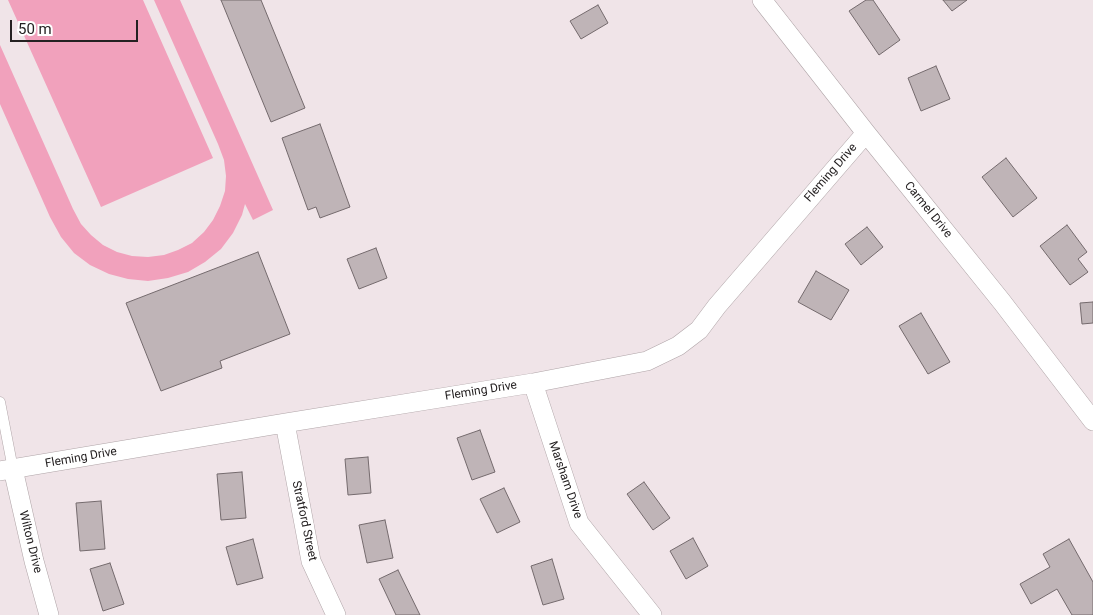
<!DOCTYPE html>
<html>
<head>
<meta charset="utf-8">
<style>
  body { margin:0 }
  #map { position:relative; width:1093px; height:615px; overflow:hidden; background:#f0e4e8; font-family:Roboto,sans-serif }
  canvas { display:block }
  .scale { position:absolute; left:10px; top:20px; width:128px; height:22px; box-sizing:border-box; border:2px solid #252122; border-top:0; padding-left:6px; font-size:15px; line-height:18px; white-space:nowrap; color:#252122; -webkit-text-stroke:4px #fff; paint-order:stroke }
</style>
</head>
<body>
<div id="map">
<canvas width="1093" height="615"></canvas>
<div class="scale">50 m</div>
</div>
<script>
const context = document.querySelector('canvas').getContext('2d');
context.lineJoin = 'round';
function fill(path, color) { context.fillStyle = color; context.fill(path, 'evenodd'); }
const poly = rows => new Path2D(rows.map(r => 'M' + r).join(''));
function stroke(path, color, width, dash) { context.strokeStyle = color; context.lineWidth = width; context.lineCap = dash ? 'butt' : 'round'; context.setLineDash(dash || []); context.stroke(path); }
function drawText(font, color, halo, rows, align = 'center') {
  context.font = font + ' Roboto,sans-serif'; context.lineWidth = 5; context.setLineDash([]); context.textBaseline = 'middle'; context.strokeStyle = halo; context.fillStyle = color; for (const [text, x, y, turn = 0] of rows) {
    context.save(); context.translate(x, y); context.rotate((+turn || 0) * Math.PI / 180); context.textAlign = isNaN(turn) ? turn : align; if (halo) context.strokeText(text, 0, 0); context.fillText(text, 0, 0); context.restore();
  }
}
fill(poly([
  [8,0,143,0,213,158,101,207],
  [154,0,180,0,273,210,253,220,245,204,242,215,233,233,221,249,205,262,188,272,168,278,148,281,128,279,109,274,90,265,74,253,61,237,50,217,0,104,0,45,73,209,81,224,91,235,103,245,117,252,132,256,148,257,164,255,178,250,192,243,204,232,213,220,220,206,225,191,226,176,224,160,218,144]
]), '#f1a1bc');
const building = poly([
  [221,0,261,0,305,108,271,122,221,0],
  [866,0,873,0,900,40,879,55,849,11,866,0],
  [943,0,967,0,952,11,943,0],
  [598,5,608,23,581,39,570,21,598,5],
  [936,66,950,99,921,111,908,78,936,66],
  [320,124,350,207,320,218,316,207,308,210,282,138,320,124],
  [1006,158,1037,198,1013,217,982,177,1006,158],
  [1067,225,1087,252,1078,259,1088,272,1070,285,1040,246,1067,225],
  [867,227,883,247,861,265,845,244,867,227],
  [376,248,387,278,359,289,347,259,376,248],
  [258,252,290,334,220,361,222,368,161,391,126,303,258,252],
  [816,271,849,290,831,320,798,302,816,271],
  [1093,302,1093,323,1082,324,1080,303,1093,302],
  [921,313,950,362,928,374,899,326,921,313],
  [480,430,495,472,472,480,457,438,480,430],
  [368,457,371,493,348,495,345,459,368,457],
  [242,472,246,518,221,520,217,474,242,472],
  [644,482,670,518,653,530,627,494,644,482],
  [504,488,520,522,497,533,480,499,504,488],
  [101,501,105,549,80,551,76,503,101,501],
  [385,520,393,558,367,563,359,525,385,520],
  [693,538,708,566,686,579,670,551,693,538],
  [253,539,263,578,237,585,226,547,253,539],
  [1069,539,1093,582,1093,615,1072,615,1057,589,1031,604,1020,584,1050,567,1043,554,1069,539],
  [552,559,564,599,543,605,531,566,552,559],
  [110,563,124,604,103,611,90,569,110,563],
  [398,570,420,615,396,615,379,579,398,570]
]);
fill(building, '#bfb4b7');
stroke(building, '#746a6d', 1);
const lane = poly([
  [0,402,13,469]
]);
const street = poly([
  [762,0,866,133,1002,302,1093,421],
  [533,383,579,523,652,615],
  [285,423,311,561,336,615],
  [13,469,34,561,49,615],
  [0,471,285,423,533,383,647,361,678,346,699,330,717,306,866,133]
]);
stroke(lane, '#afa4a7', 11);
stroke(street, '#afa4a7', 20);
stroke(lane, '#fff', 10);
stroke(street, '#fff', 19);
drawText('12px', '#252122', '#fff', [
  ["Fleming Drive",831,173,-49],
  ["Carmel Drive",928,210,51],
  ["Fleming Drive",481,391,-9],
  ["Fleming Drive",81,458,-10],
  ["Marsham Drive",565,480,71],
  ["Stratford Street",304,521,78],
  ["Wilton Drive",30,542,76]
]);
</script>
</body>
</html>
